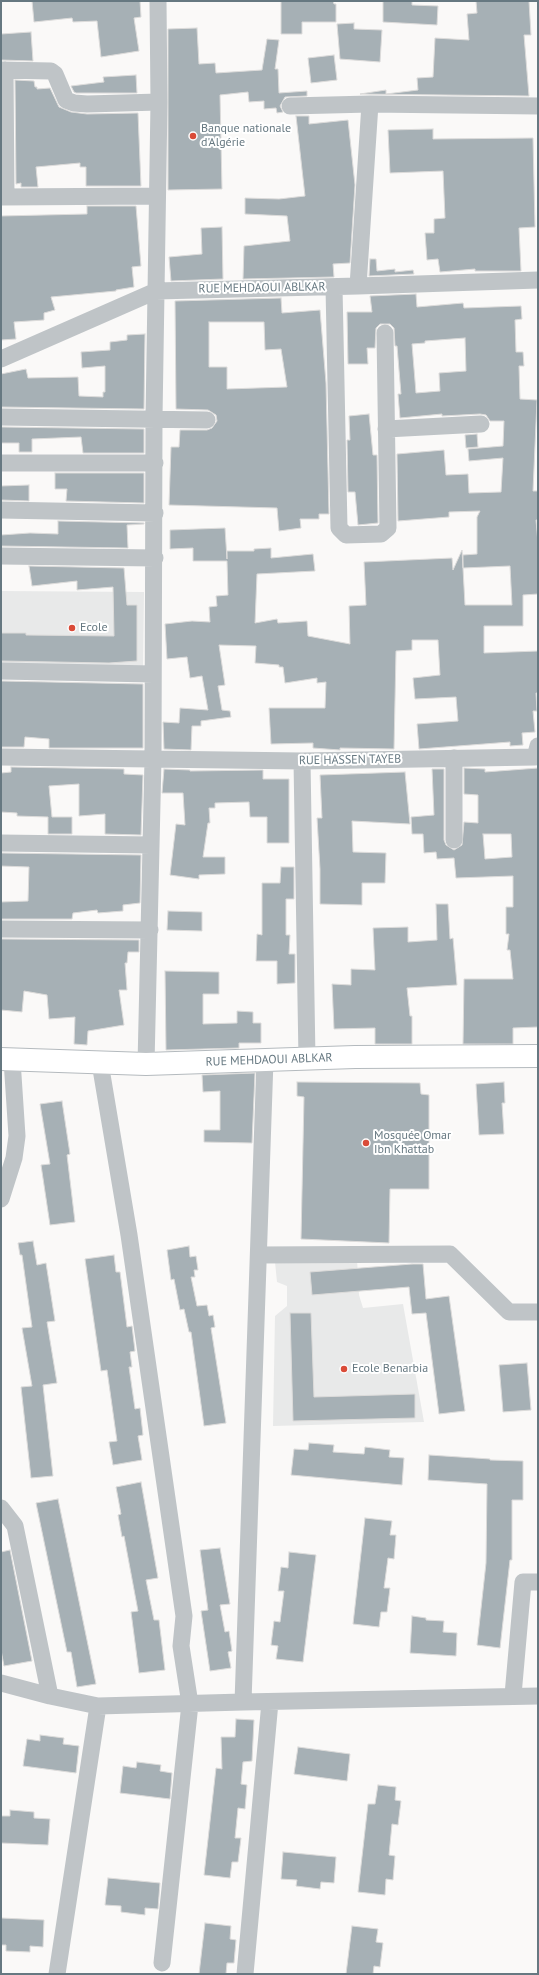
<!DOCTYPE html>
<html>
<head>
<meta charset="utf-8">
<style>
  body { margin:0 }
  #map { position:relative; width:539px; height:1975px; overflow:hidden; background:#faf9f8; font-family:"PT Sans",sans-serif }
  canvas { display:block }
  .frame { position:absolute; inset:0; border:2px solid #667881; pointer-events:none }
</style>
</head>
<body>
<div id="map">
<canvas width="539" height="1975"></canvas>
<div class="frame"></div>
</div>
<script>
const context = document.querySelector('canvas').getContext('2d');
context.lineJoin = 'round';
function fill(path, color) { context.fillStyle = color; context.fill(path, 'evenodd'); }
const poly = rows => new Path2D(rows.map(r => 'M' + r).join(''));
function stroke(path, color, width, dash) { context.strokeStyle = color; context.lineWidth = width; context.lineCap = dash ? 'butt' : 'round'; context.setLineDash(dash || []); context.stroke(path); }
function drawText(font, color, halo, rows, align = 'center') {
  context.font = font + ' "PT Sans",sans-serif'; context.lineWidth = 4; context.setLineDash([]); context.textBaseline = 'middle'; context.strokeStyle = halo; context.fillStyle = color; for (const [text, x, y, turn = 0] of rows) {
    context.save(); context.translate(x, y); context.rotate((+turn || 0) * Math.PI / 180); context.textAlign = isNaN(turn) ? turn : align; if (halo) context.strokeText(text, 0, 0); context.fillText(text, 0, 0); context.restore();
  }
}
fill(poly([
  [1,591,144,592,143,668,1,665],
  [357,1259,359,1295,363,1308,403,1304,424,1422,273,1426,275,1316,287,1306,287,1286,277,1282,275,1262]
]), '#e8e9e9');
const building = poly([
  [32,1,140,1,141,17,134,18,139,51,101,57,97,21,73,22,72,18,34,22,32,1],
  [281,1,333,1,334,4,336,4,336,22,302,22,302,34,281,34,281,1],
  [383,1,412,1,412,5,438,6,437,25,383,22,383,1],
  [476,1,529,1,531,35,524,35,529,96,360,94,386,90,386,94,418,90,417,78,433,77,435,38,469,40,467,14,477,13,476,1],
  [354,23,354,29,382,30,380,62,340,59,337,24,354,23],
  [197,28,199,64,215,63,216,73,262,70,267,39,279,40,275,69,278,69,279,93,307,91,307,96,285,97,280,106,283,112,277,113,276,108,264,109,264,101,249,102,248,92,220,95,222,189,168,190,168,29,197,28],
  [31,32,33,61,1,60,1,34,31,32],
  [334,55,337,80,311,83,308,58,334,55],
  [136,75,137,93,76,93,74,92,71,86,104,82,103,77,136,75],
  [15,80,34,81,35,87,37,87,37,89,50,88,59,107,71,112,87,114,138,113,141,186,86,186,86,167,80,167,80,163,36,167,38,187,21,187,21,183,16,184,15,80],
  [296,116,309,116,309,124,348,120,355,185,350,263,333,264,334,277,243,279,244,246,290,241,287,216,245,214,245,198,279,199,305,196,296,116],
  [433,129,433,139,533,138,535,227,519,228,521,271,475,271,475,269,440,272,438,259,427,260,425,233,434,233,434,219,445,218,443,171,390,173,388,130,433,129],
  [87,206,136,206,141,266,132,267,134,287,116,290,116,291,51,297,55,310,44,313,44,320,14,322,16,339,1,340,1,216,87,214,87,206],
  [222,227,223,279,171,281,169,257,202,254,201,228,222,227],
  [370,259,376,259,377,271,395,269,395,272,413,270,414,274,369,276,370,259],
  [416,294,417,307,463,303,464,308,521,306,522,319,515,320,516,352,523,352,524,366,519,366,520,399,537,400,533,491,538,491,538,520,536,520,538,543,538,594,523,595,523,626,484,626,484,653,538,651,538,693,536,693,537,711,533,711,535,732,522,733,523,745,510,746,510,742,419,749,417,724,458,721,456,697,415,699,413,678,440,675,438,640,412,640,412,650,396,651,394,749,340,748,340,750,313,748,313,743,271,744,269,708,325,708,326,682,317,683,317,678,285,683,283,667,279,667,279,665,255,663,256,646,219,645,225,685,218,686,222,710,230,711,231,717,201,721,201,726,192,726,191,750,164,749,163,722,179,723,180,708,208,710,202,676,190,678,187,657,167,659,165,624,192,621,210,622,209,607,217,606,216,596,228,595,227,561,193,561,193,548,170,549,170,530,225,528,227,559,227,551,254,551,254,549,271,548,271,558,313,554,315,571,257,574,255,623,277,619,278,623,307,621,308,636,350,644,349,606,366,605,364,562,452,558,453,570,462,550,465,605,512,605,510,566,463,568,463,555,477,554,477,517,480,511,449,512,449,517,398,521,397,454,444,450,446,475,468,474,469,493,501,492,503,458,469,461,468,449,503,446,504,421,490,421,486,415,480,414,442,416,442,414,400,418,398,394,401,394,397,346,395,346,394,328,390,324,380,324,376,328,375,348,367,348,368,364,348,364,347,312,372,312,370,296,416,294],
  [465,338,466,371,439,373,440,391,416,393,412,344,425,343,425,341,465,338],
  [281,298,282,313,320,310,326,383,329,514,319,514,319,519,300,519,301,528,279,531,277,508,169,505,171,447,179,447,180,430,207,430,212,428,217,421,216,415,208,410,176,409,175,301,281,298],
  [209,322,264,322,265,350,281,349,287,387,227,389,227,367,209,367,209,322],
  [145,334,144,409,1,407,1,374,26,369,28,378,78,377,79,396,103,397,103,392,105,392,105,366,82,368,81,352,110,350,110,342,127,340,127,335,145,334],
  [369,414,373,455,377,455,378,523,358,525,355,492,348,492,347,440,350,440,349,416,369,414],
  [1,427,144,429,144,453,83,453,81,437,32,439,32,452,19,452,19,443,1,443,1,427],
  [477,434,478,447,466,448,465,435,477,434],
  [55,473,144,473,144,503,66,501,67,489,55,489,55,473],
  [29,485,29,501,1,500,1,486,29,485],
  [58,521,144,523,144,524,127,525,128,548,1,546,1,535,30,533,58,534,58,521],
  [29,566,124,568,127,605,137,605,137,661,109,663,1,661,1,633,26,633,26,635,114,636,113,587,77,590,77,581,32,586,29,566],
  [1,681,143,684,143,748,49,748,49,739,25,737,24,747,1,747,1,681],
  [11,767,124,769,124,774,143,775,141,835,105,834,105,814,79,816,79,784,49,786,52,817,72,817,72,834,48,834,48,817,17,816,17,813,1,812,1,773,11,772,11,767],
  [464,768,485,769,485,772,538,768,538,1027,513,1028,513,1044,463,1044,464,979,513,979,510,950,507,950,509,934,506,934,506,907,513,907,513,876,456,878,454,858,437,859,436,852,424,853,423,834,412,834,411,817,434,815,432,769,444,769,444,840,446,845,454,850,462,845,464,822,478,823,478,795,464,794,464,768],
  [483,834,511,834,512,857,485,859,483,834],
  [164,769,190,770,190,771,263,770,263,779,289,779,289,843,267,843,267,817,250,817,249,802,215,803,215,808,209,808,210,823,208,823,203,857,225,857,225,874,199,875,199,879,170,875,176,824,185,825,183,793,162,793,164,769],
  [405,772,410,824,352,821,353,852,386,853,385,883,362,883,362,905,320,904,320,869,317,818,322,818,320,775,405,772],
  [1,853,141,855,140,903,123,905,123,911,98,913,97,910,73,913,72,919,1,919,1,902,28,901,29,867,1,866,1,853],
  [281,867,294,867,294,899,286,899,286,935,290,935,289,954,295,954,295,983,277,984,277,961,256,961,257,934,262,935,262,883,280,883,281,867],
  [436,904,448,904,450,939,453,938,457,985,407,988,410,1016,412,1016,412,1044,375,1044,375,1028,334,1029,332,984,351,985,351,969,375,970,373,928,408,927,408,942,437,940,436,904],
  [168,911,202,912,202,931,167,930,168,911],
  [1,939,139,940,139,952,128,952,127,963,125,963,127,990,119,990,124,1025,88,1031,87,1045,74,1044,75,1017,49,1019,47,995,24,991,22,1012,1,1010,1,939],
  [165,971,219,972,219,994,203,994,203,1024,237,1023,237,1011,253,1012,253,1023,261,1023,261,1043,239,1043,239,1048,166,1050,165,971],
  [255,1073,252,1143,204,1142,204,1130,220,1130,220,1091,203,1092,202,1075,255,1073],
  [297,1082,420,1083,421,1094,429,1095,429,1189,390,1189,389,1243,301,1239,304,1097,297,1096,297,1082],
  [504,1082,505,1103,502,1103,504,1134,479,1135,476,1084,504,1082],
  [62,1101,70,1154,67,1155,75,1222,50,1225,41,1165,50,1164,40,1104,62,1101],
  [33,1241,37,1265,46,1263,55,1321,47,1322,57,1383,43,1385,53,1476,31,1478,21,1387,32,1386,22,1328,32,1327,22,1255,20,1255,18,1243,33,1241],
  [189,1246,190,1257,196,1256,198,1270,194,1270,195,1277,191,1277,197,1306,207,1305,209,1316,213,1315,215,1327,211,1328,226,1423,204,1426,191,1332,189,1332,184,1309,180,1310,174,1279,171,1280,167,1250,189,1246],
  [114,1255,116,1272,120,1272,127,1327,132,1326,135,1351,130,1352,132,1367,129,1367,135,1409,140,1408,143,1435,138,1436,142,1460,113,1465,109,1442,117,1441,107,1370,101,1371,85,1259,114,1255],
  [412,1264,423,1264,426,1299,449,1296,465,1411,439,1414,426,1313,412,1314,409,1287,312,1295,310,1272,412,1264],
  [290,1313,311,1313,314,1397,415,1394,415,1418,293,1421,290,1313],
  [527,1363,531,1410,503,1412,499,1365,527,1363],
  [309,1443,334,1445,333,1452,364,1454,365,1447,390,1450,389,1457,404,1458,402,1485,291,1475,294,1449,308,1450,309,1443],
  [429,1455,490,1459,490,1460,523,1461,523,1500,512,1500,512,1560,510,1560,500,1648,477,1645,486,1563,487,1484,428,1480,429,1455],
  [141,1482,158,1578,146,1580,154,1620,159,1620,165,1670,139,1673,131,1612,138,1611,124,1536,122,1537,118,1515,121,1514,116,1487,141,1482],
  [58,1499,96,1684,77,1687,71,1652,67,1652,36,1503,58,1499],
  [365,1518,392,1521,390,1535,396,1535,394,1559,388,1558,384,1588,390,1588,387,1612,381,1612,379,1627,353,1624,365,1518],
  [220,1548,230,1604,220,1605,225,1632,229,1631,232,1651,228,1652,231,1668,210,1671,201,1611,208,1610,200,1550,220,1548],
  [10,1550,32,1661,4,1666,1,1650,1,1552,10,1550],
  [289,1552,316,1555,303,1662,276,1659,278,1646,271,1645,274,1621,280,1622,284,1591,278,1591,281,1567,288,1568,289,1552],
  [412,1616,426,1618,426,1620,444,1621,443,1632,457,1633,456,1656,410,1653,412,1616],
  [236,1719,254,1720,252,1761,243,1762,241,1784,247,1785,245,1809,238,1808,235,1838,241,1838,238,1862,232,1862,230,1878,204,1875,216,1768,222,1769,221,1737,235,1737,236,1719],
  [40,1735,64,1738,63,1744,79,1746,76,1773,23,1766,27,1739,40,1741,40,1735],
  [298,1747,350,1754,347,1781,294,1774,298,1747],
  [137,1762,161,1765,160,1771,172,1773,170,1799,120,1793,123,1766,136,1768,137,1762],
  [378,1785,396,1787,395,1800,401,1801,398,1825,392,1824,389,1855,395,1856,393,1880,386,1879,385,1895,358,1892,368,1804,375,1804,378,1785],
  [10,1810,34,1812,34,1818,50,1819,48,1845,1,1843,1,1816,10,1816,10,1810],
  [283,1852,336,1857,334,1883,321,1882,320,1889,296,1886,297,1880,281,1879,283,1852],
  [108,1878,160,1883,158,1909,145,1908,145,1915,121,1912,121,1906,105,1905,108,1878],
  [1,1918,44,1920,43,1947,30,1946,30,1952,6,1951,6,1945,1,1945,1,1918],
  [205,1923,231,1926,230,1939,236,1940,234,1963,227,1963,226,1974,199,1974,205,1923],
  [352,1926,378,1929,376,1942,383,1943,380,1967,374,1966,373,1974,346,1974,352,1926]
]);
fill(building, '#a6b0b5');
stroke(building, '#dcdbda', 1);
const secondary = poly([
  [1,1059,146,1064,355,1057,538,1056]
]);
stroke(secondary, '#b4babe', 24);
stroke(poly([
  [1,70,51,71,55,74,66,100,74,103,87,104,159,102],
  [5,70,6,197],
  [290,106,370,104],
  [1,197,157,196],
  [358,286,370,104,538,106],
  [334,287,339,528,346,535,381,534,388,528,385,333],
  [1,359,156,291,358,286,538,280],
  [1,417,207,420],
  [386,429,481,424],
  [1,463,155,463],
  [1,510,155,513],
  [1,556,155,558],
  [1,671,153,674],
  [1,757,302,761,535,757,538,746],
  [454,758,454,840],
  [302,761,307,1059],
  [1,843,151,845],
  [1,929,150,930],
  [265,1060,243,1702,538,1696],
  [100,1063,129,1235,184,1616,181,1646,190,1704,162,1963],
  [146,1064,153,759,154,418,159,102,158,1],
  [1,1199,14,1158,17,1136,12,1060],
  [259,1255,450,1254,509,1312,538,1312],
  [1,1508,15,1526,50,1696],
  [1,1683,50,1696,98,1706,243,1702],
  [513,1695,523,1582,538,1582],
  [57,1974,98,1706],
  [245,1974,270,1702]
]), '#bfc4c7', 17);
stroke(secondary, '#fff', 22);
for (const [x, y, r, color] of [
  [193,136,4,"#da4b38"],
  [72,628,4,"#da4b38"],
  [366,1143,4,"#da4b38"],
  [344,1369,4,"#da4b38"]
]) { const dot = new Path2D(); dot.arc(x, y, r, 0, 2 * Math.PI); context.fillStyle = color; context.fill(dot); stroke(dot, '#fff', 1.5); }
drawText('12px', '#667881', '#fff', [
  ["Banque nationale",201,129],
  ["d'Algérie",201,143],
  ["Ecole",80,628],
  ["Mosquée Omar",374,1136],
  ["Ibn Khattab",374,1150],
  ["Ecole Benarbia",352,1369]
], 'left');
drawText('12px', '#667881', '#fff', [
  ["RUE MEHDAOUI ABLKAR",262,288,-1],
  ["RUE HASSEN TAYEB",350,760,-1],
  ["RUE MEHDAOUI ABLKAR",269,1060,-2]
]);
</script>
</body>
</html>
